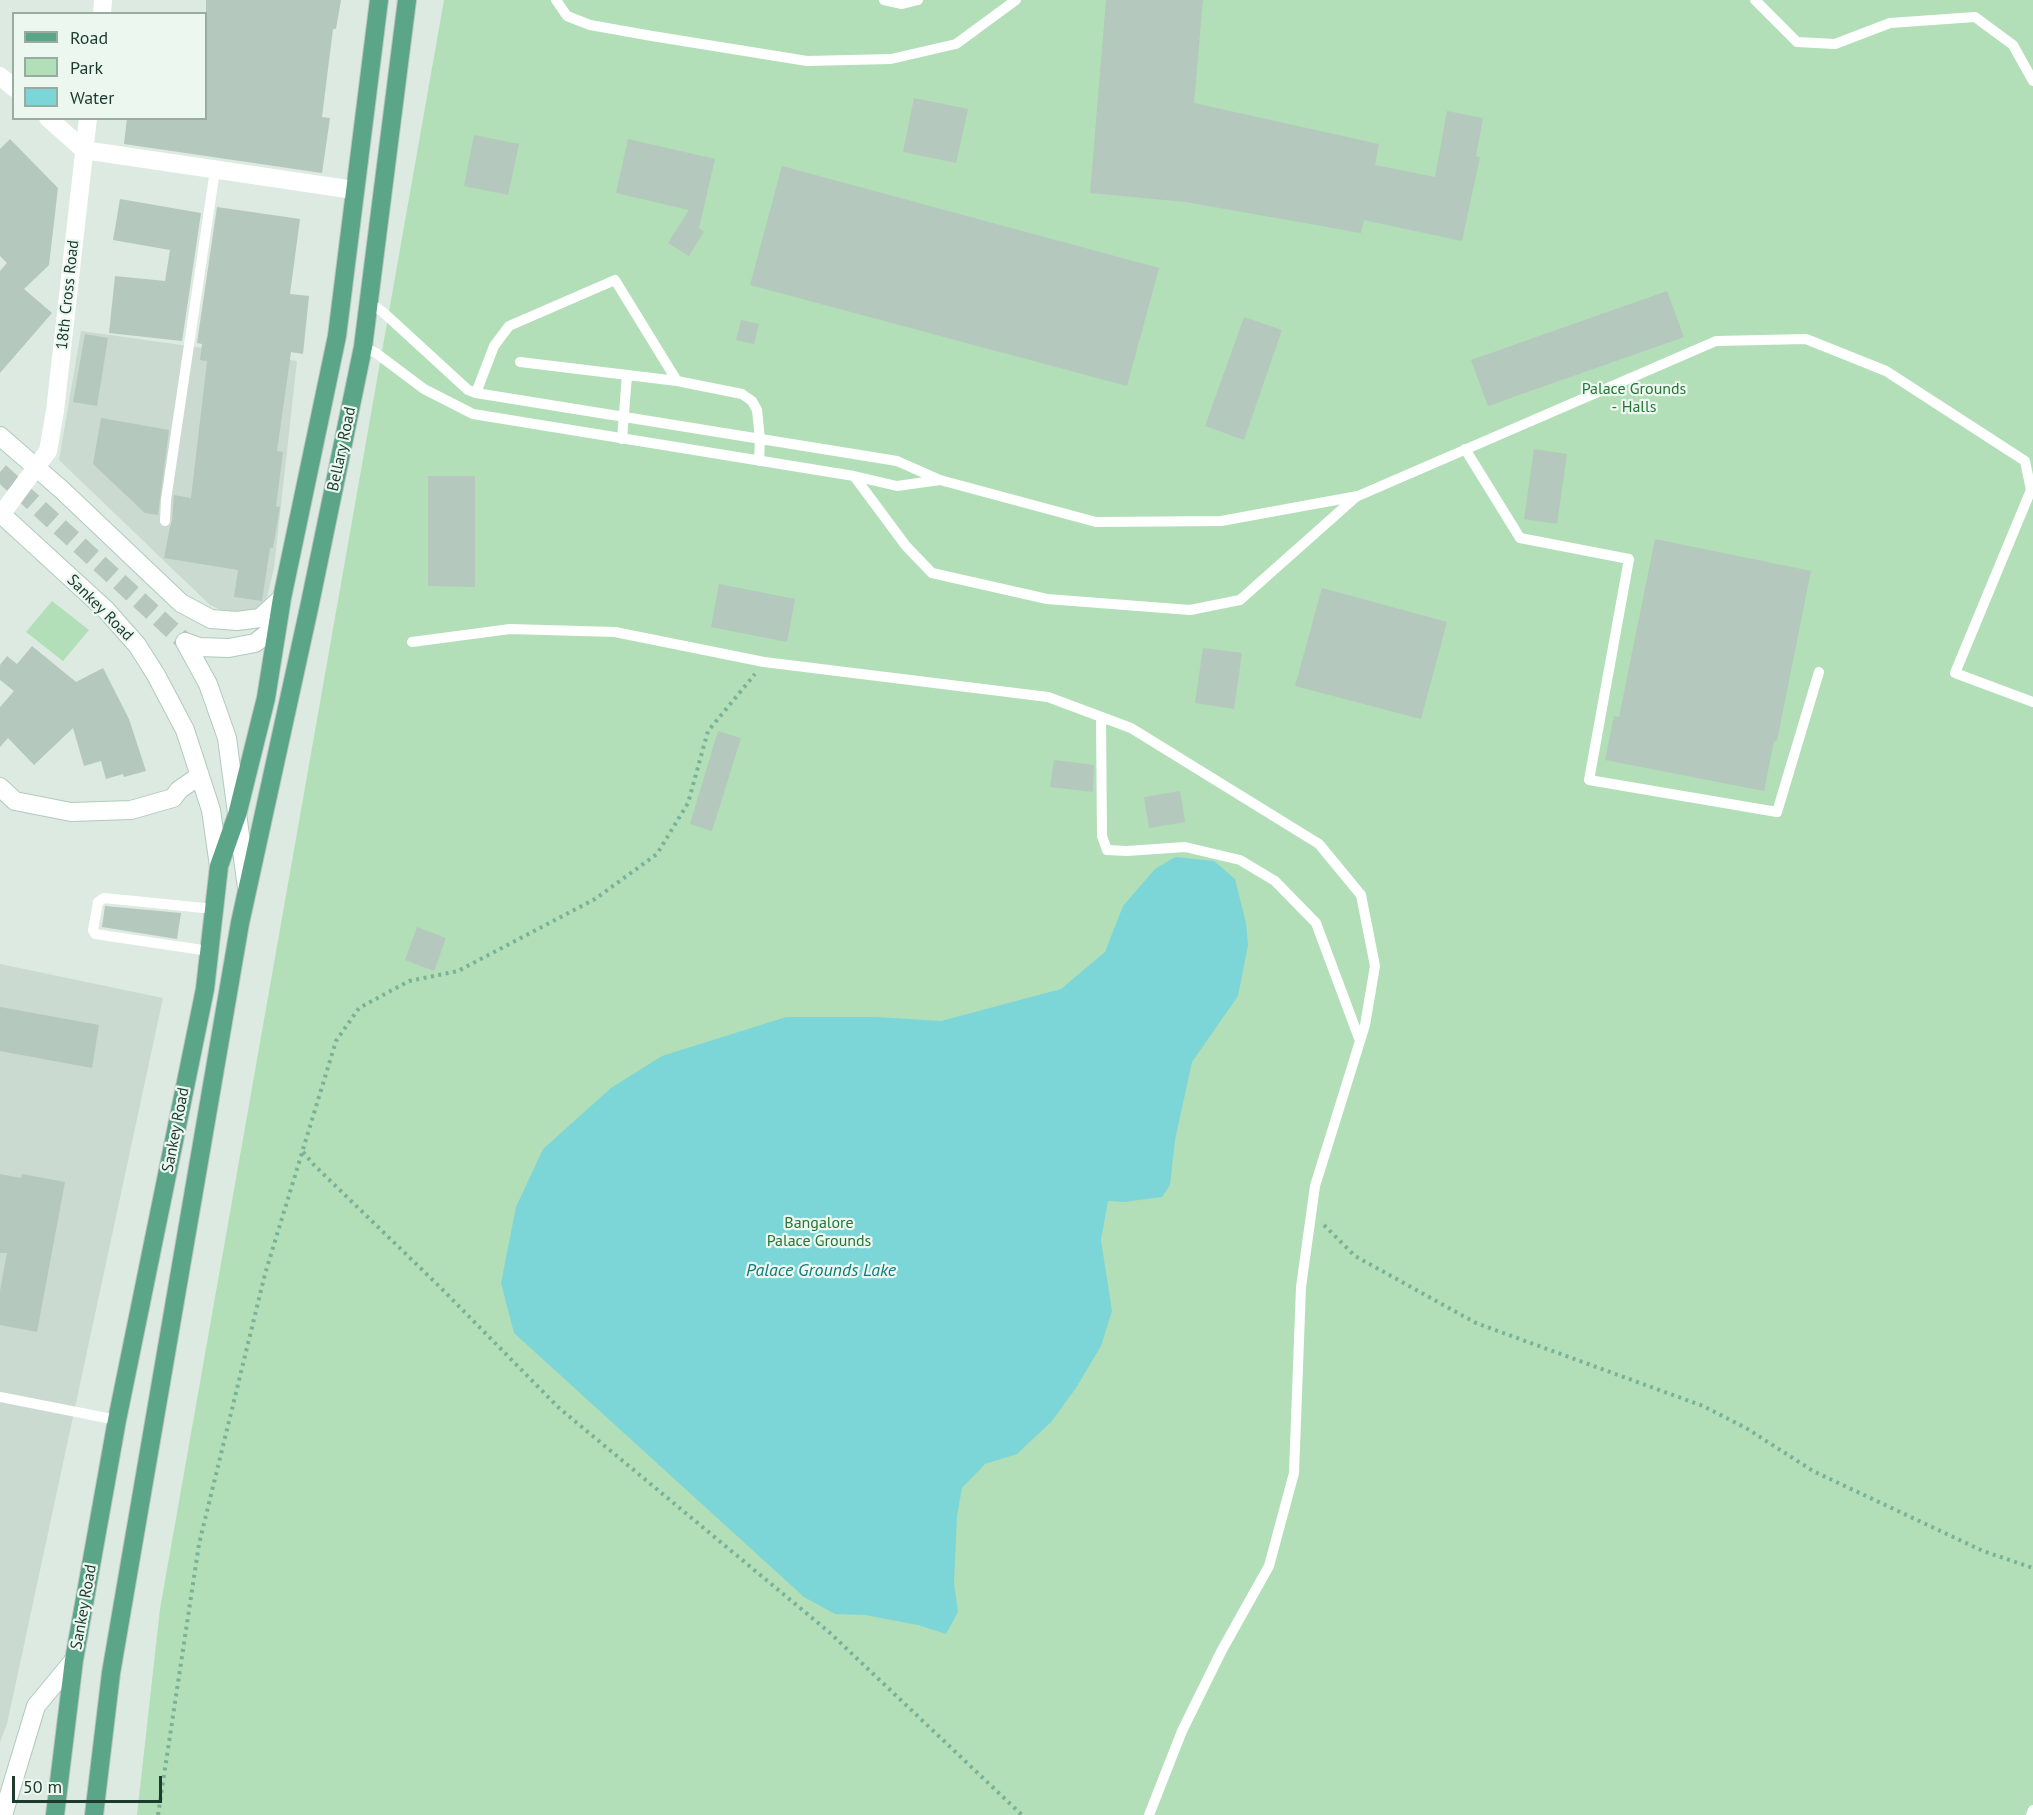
<!DOCTYPE html>
<html>
<head>
<meta charset="utf-8">
<style>
  body { margin:0 }
  #map { position:relative; width:2033px; height:1815px; overflow:hidden; background:#dceae2; font-family:"PT Sans",sans-serif }
  canvas { display:block }
  .legend { position:absolute; left:12px; top:12px; width:195px; height:108px; box-sizing:border-box; background:#ecf7f0; border:2px solid #99aca2; margin:0; padding:8px 10px; list-style:none; font-size:18px; color:#1c3b2e }
  .legend li { display:flex; align-items:center; gap:12px; height:30px }
  .legend b { width:30px; border:2px solid #99aca2 }
  .scale { position:absolute; left:12px; top:1776px; width:150px; height:27px; box-sizing:border-box; border:3px solid #1c3b2e; border-top:0; padding-left:8px; font-size:18px; line-height:21px; white-space:nowrap; color:#1c3b2e; -webkit-text-stroke:4px #ecf7f0; paint-order:stroke }
</style>
</head>
<body>
<div id="map">
<canvas width="2033" height="1815"></canvas>
<ul class="legend">
<li><b style="height:8px;background:#5ba588"></b>Road</li>
<li><b style="height:16px;background:#b2dfb7"></b>Park</li>
<li><b style="height:16px;background:#7cd6d7"></b>Water</li>
</ul>
<div class="scale">50 m</div>
</div>
<script>
const context = document.querySelector('canvas').getContext('2d');
context.lineJoin = 'round';
function fill(path, color) { context.fillStyle = color; context.fill(path, 'evenodd'); }
const poly = rows => new Path2D(rows.map(r => 'M' + r).join(''));
function stroke(path, color, width, dash) { context.strokeStyle = color; context.lineWidth = width; context.lineCap = dash ? 'butt' : 'round'; context.setLineDash(dash || []); context.stroke(path); }
function drawText(font, color, halo, rows, align = 'center') {
  context.font = font + ' "PT Sans",sans-serif'; context.lineWidth = 4.5; context.setLineDash([]); context.textBaseline = 'middle'; context.strokeStyle = halo; context.fillStyle = color; for (const [text, x, y, turn = 0] of rows) {
    context.save(); context.translate(x, y); context.rotate((+turn || 0) * Math.PI / 180); context.textAlign = isNaN(turn) ? turn : align; if (halo) context.strokeText(text, 0, 0); context.fillText(text, 0, 0); context.restore();
  }
}
fill(poly([
  [81,331,297,361,274,568,264,610,249,613,223,611,210,605,59,460],
  [0,964,163,998,7,1724,0,1742]
]), '#cadad1');
fill(poly([
  [444,0,2033,0,2033,1815,137,1815,160,1609],
  [52,601,89,630,63,661,26,632]
]), '#b2dfb7');
fill(poly([
  [1175,857,1214,861,1235,879,1246,923,1248,945,1238,996,1192,1062,1175,1140,1170,1185,1162,1197,1124,1202,1108,1201,1101,1240,1112,1311,1101,1346,1076,1388,1051,1422,1017,1454,985,1464,962,1488,957,1516,954,1583,958,1612,946,1634,918,1625,865,1615,835,1614,804,1597,514,1333,501,1283,516,1207,543,1149,611,1088,662,1056,786,1017,877,1017,941,1021,1061,989,1105,952,1123,906,1155,869]
]), '#7cd6d7');
fill(poly([
  [206,0,341,0,336,29,333,29,322,117,330,118,322,173,124,144,127,118,206,118],
  [1106,0,1203,0,1194,103,1379,144,1375,165,1435,177,1447,111,1483,118,1476,156,1480,157,1462,241,1364,220,1361,233,1186,202,1090,193],
  [914,98,968,109,956,163,903,152],
  [474,135,519,144,508,195,464,186],
  [10,139,58,188,49,265,24,289,52,313,0,373,0,271,7,263,0,256,0,149],
  [628,139,715,159,699,228,704,232,689,256,668,243,689,210,616,193],
  [782,166,1159,268,1127,386,750,285],
  [120,199,201,213,182,341,109,333,115,276,165,281,170,250,113,240],
  [217,207,300,219,290,294,309,296,303,354,291,352,277,451,283,452,276,506,280,507,273,548,270,548,262,601,234,597,238,570,164,558,170,527,172,521,174,495,191,498,207,361,200,360,202,344,197,343],
  [1667,291,1684,337,1488,406,1471,360],
  [1244,317,1282,330,1244,440,1205,426],
  [741,320,759,324,754,344,736,340],
  [85,334,108,338,97,406,73,402],
  [101,418,169,430,158,515,145,513,93,464],
  [1534,449,1567,454,1557,524,1524,519],
  [428,476,475,476,475,587,428,586],
  [1655,539,1811,571,1777,741,1774,741,1764,791,1605,760,1614,716,1619,717],
  [719,584,795,599,787,642,711,627],
  [1322,588,1447,622,1421,719,1295,686],
  [32,646,76,682,103,668,129,719,146,771,124,777,123,774,106,779,101,761,84,766,73,728,34,765,8,738,0,747,0,707,14,691,0,680,0,665,7,656,17,664],
  [1203,648,1242,653,1234,709,1195,703],
  [718,731,741,738,712,831,690,824],
  [1054,760,1094,765,1093,792,1050,787],
  [1180,791,1185,822,1149,828,1144,797],
  [105,906,181,913,177,939,102,927],
  [417,927,446,938,434,971,405,960],
  [0,1007,99,1025,92,1068,0,1051],
  [0,1174,21,1178,22,1174,65,1182,37,1332,0,1325,0,1291,7,1253,0,1253]
]), '#b4c8bd');
stroke(poly([
  [0,472,185,642]
]), '#b6c7be', 18, [18, 9]);
const secondary = poly([
  [0,436,62,490,181,603,211,619,237,621,260,618,282,598],
  [0,513,106,610,137,645,156,675,185,730,211,810,219,866],
  [185,642,208,684,227,738,247,888],
  [185,642,199,647,229,648,255,643,277,626],
  [0,787,15,801,71,812,131,810,173,798,179,790,199,776],
  [3,1815,36,1706,74,1660]
]);
const primary = poly([
  [55,1815,74,1660,117,1420,205,989,219,866,237,815,266,698,282,598,337,336,379,0],
  [94,1815,111,1673,240,923,309,608,363,347,407,0]
]);
stroke(secondary, '#aecbbc', 20);
stroke(primary, '#bbc4c0', 20);
stroke(poly([
  [303,1152,314,1165,440,1287,559,1408,829,1632,1022,1815],
  [1324,1225,1355,1256,1476,1323,1703,1406,1746,1428,1813,1471,1983,1551,2033,1568],
  [158,1815,199,1544,265,1274,336,1041,359,1008,409,981,458,971,595,899,657,854,688,803,708,731,755,674]
]), '#79b298', 4, [3, 4.5]);
stroke(poly([
  [556,0,567,16,590,25,652,36,807,61,891,59,956,44,1016,0],
  [884,0,902,4,918,0],
  [1755,0,1797,42,1835,44,1890,23,1975,17,2013,45,2033,81],
  [370,303,384,313,468,390,476,393,897,461,940,480,1096,522,1221,521,1358,496,1716,341,1806,339,1886,371,2025,461,2031,490,1955,673,2033,702],
  [363,347,376,353,424,389,473,414,854,476,897,486,940,480],
  [520,362,677,381,742,394,752,401,757,410,760,439,759,461],
  [476,393,494,346,509,326,615,280,677,381],
  [622,439,627,375],
  [1465,449,1520,538,1629,559,1589,780,1777,812,1819,672],
  [854,476,906,546,932,573,1047,599,1190,610,1240,600,1357,496],
  [165,521,166,500,215,170],
  [412,642,510,629,615,632,764,662,1048,697,1131,728,1319,844,1361,895,1375,966,1365,1025,1315,1186,1301,1287,1294,1473,1269,1566,1222,1650,1182,1731,1149,1815],
  [1101,717,1102,836,1107,850,1127,851,1185,847,1240,860,1275,881,1316,923,1360,1041],
  [209,951,95,934,93,930,98,902,104,898,214,909],
  [0,1397,117,1420],
  [2031,1815,2033,1810]
]), '#fff', 10);
stroke(poly([
  [102,14,103,0],
  [0,76,14,88],
  [48,118,84,150],
  [84,150,354,190],
  [1,515,48,451,55,411,88,118]
]), '#fff', 18);
stroke(secondary, '#fff', 18);
stroke(primary, '#5ba588', 18);
drawText('16px', '#1c3b2e', '#ecf7f0', [
  ["18th Cross Road",68,295,-84],
  ["Bellary Road",342,449,-78],
  ["Sankey Road",100,608,45],
  ["Sankey Road",176,1130,-79],
  ["Sankey Road",84,1607,-80]
]);
drawText('16px', '#237637', '#ecf7f0', [
  ["Palace Grounds",1634,389],
  ["- Halls",1634,407],
  ["Bangalore",819,1223],
  ["Palace Grounds",819,1241]
]);
drawText('italic 18px', '#117a7c', '#ecf7f0', [
  ["Palace Grounds Lake",821,1271]
]);
</script>
</body>
</html>
